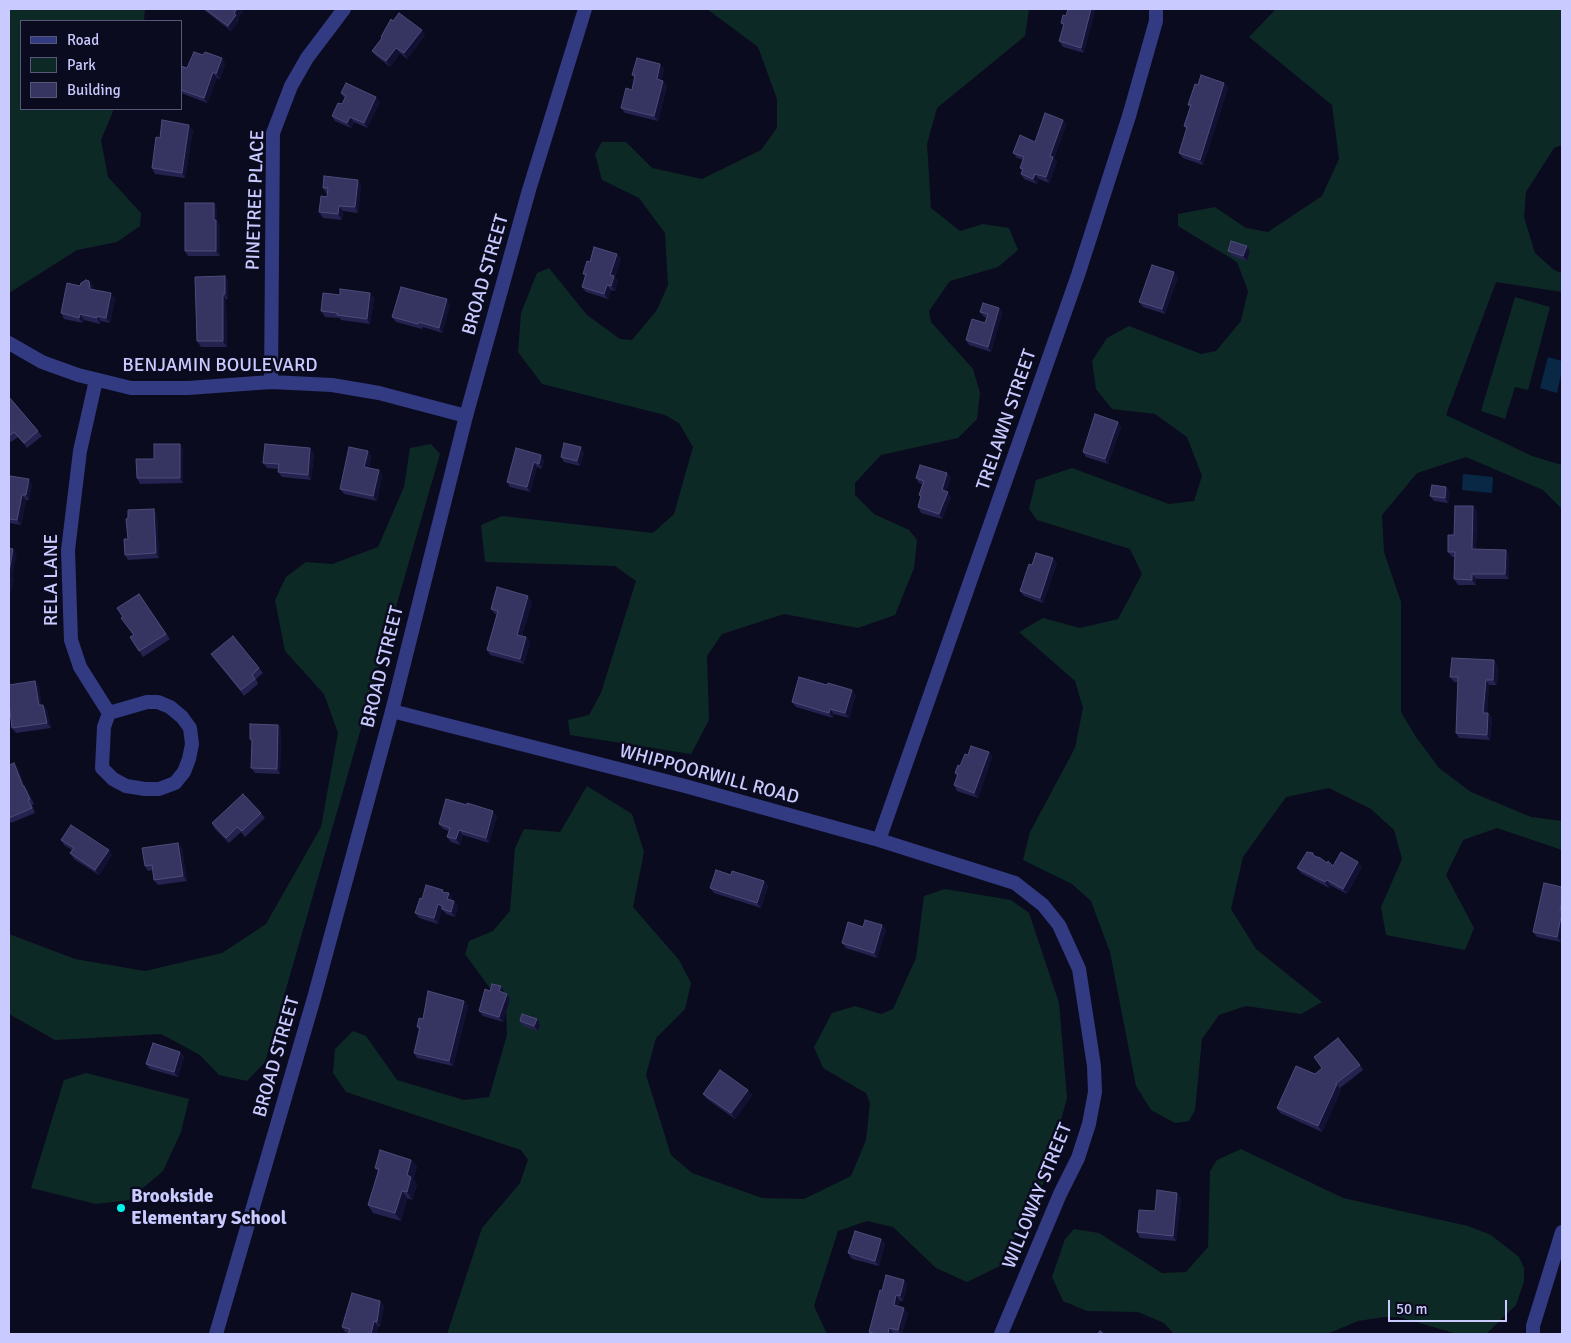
<!DOCTYPE html>
<html>
<head>
<meta charset="utf-8">
<style>
  body { margin:0 }
  #map { position:relative; width:1571px; height:1343px; overflow:hidden; background:#0b0b1f; font-family:Signika,sans-serif }
  canvas { display:block }
  .frame { position:absolute; inset:0; border:10px solid #c9caff; pointer-events:none }
  .legend { position:absolute; left:20px; top:20px; width:162px; height:90px; box-sizing:border-box; background:#0b0b1f; border:1px solid #575779; margin:0; padding:6px 9px; list-style:none; font-size:15px; color:#c9caff }
  .legend li { display:flex; align-items:center; gap:10px; height:25px }
  .legend b { width:25px; border:1px solid #575779 }
  .scale { position:absolute; left:1388px; top:1300px; width:119px; height:22px; box-sizing:border-box; border:2px solid #c9caff; border-top:0; padding-left:6px; font-size:15px; line-height:18px; white-space:nowrap; color:#c9caff; -webkit-text-stroke:4px #0b0b1f; paint-order:stroke }
</style>
</head>
<body>
<div id="map">
<canvas width="1571" height="1343"></canvas>
<div class="frame"></div>
<ul class="legend">
<li><b style="height:6px;background:#323a82"></b>Road</li>
<li><b style="height:14px;background:#0d2925"></b>Park</li>
<li><b style="height:14px;background:#363461"></b>Building</li>
</ul>
<div class="scale">50 m</div>
</div>
<script>
const context = document.querySelector('canvas').getContext('2d');
context.lineJoin = 'round';
function fill(path, color) { context.fillStyle = color; context.fill(path, 'evenodd'); }
const poly = rows => new Path2D(rows.map(r => 'M' + r).join(''));
function stroke(path, color, width, dash) { context.strokeStyle = color; context.lineWidth = width; context.lineCap = dash ? 'butt' : 'round'; context.setLineDash(dash || []); context.stroke(path); }
function drawText(font, color, halo, rows, align = 'center') {
  context.font = font + ' Signika,sans-serif'; context.lineWidth = 5; context.setLineDash([]); context.textBaseline = 'middle'; context.strokeStyle = halo; context.fillStyle = color; for (const [text, x, y, turn = 0] of rows) {
    context.save(); context.translate(x, y); context.rotate((+turn || 0) * Math.PI / 180); context.textAlign = isNaN(turn) ? turn : align; if (halo) context.strokeText(text, 0, 0); context.fillText(text, 0, 0); context.restore();
  }
}
fill(poly([
  [9,9,145,9,144,21,21,21,21,109,114,109,101,140,108,177,141,213,140,226,117,242,77,250,9,293],
  [707,9,1029,9,1025,36,937,108,927,144,931,208,960,231,983,224,1009,228,1018,250,998,267,950,281,929,311,931,322,973,369,980,393,977,419,958,438,881,455,855,483,855,495,874,514,909,530,917,540,914,568,895,615,858,628,784,614,722,634,707,656,709,720,691,754,570,735,568,720,589,715,601,693,636,581,615,566,485,562,481,525,502,516,653,533,674,514,693,447,679,423,665,415,542,384,518,352,521,313,537,273,549,268,587,315,620,339,632,340,657,310,668,285,665,233,639,198,602,180,595,154,602,142,626,142,652,168,702,179,761,150,777,128,777,99,758,47],
  [1276,9,1562,9,1562,145,1554,148,1526,192,1524,217,1535,253,1554,270,1562,273,1562,292,1496,282,1446,415,1532,456,1562,465,1562,509,1543,490,1466,457,1417,473,1382,515,1384,552,1401,602,1401,712,1416,737,1439,768,1471,792,1531,817,1562,821,1562,850,1497,828,1463,840,1446,875,1474,928,1465,950,1386,935,1381,907,1402,859,1394,830,1371,809,1329,788,1286,797,1243,857,1231,909,1256,949,1322,1002,1301,1014,1246,1006,1219,1015,1202,1039,1195,1110,1189,1121,1175,1123,1151,1110,1136,1086,1110,952,1091,901,1072,884,1023,860,1030,832,1075,748,1083,708,1075,681,1019,632,1043,618,1080,628,1118,619,1142,574,1130,549,1037,520,1029,509,1036,480,1072,468,1169,504,1194,501,1202,476,1187,437,1155,414,1112,409,1096,389,1092,361,1107,338,1129,326,1201,354,1216,351,1241,321,1248,291,1237,262,1178,226,1178,214,1215,207,1246,228,1268,232,1322,196,1339,159,1332,105,1249,37],
  [1515,297,1550,307,1528,390,1515,387,1505,419,1481,411],
  [431,444,440,454,265,1062,247,1081,219,1075,200,1055,161,1034,55,1040,9,1014,9,934,75,959,145,971,222,953,266,924,321,827,338,733,324,694,285,651,275,600,286,577,306,562,332,564,378,547,404,487,410,448],
  [587,786,632,814,644,852,633,907,679,960,691,983,685,1009,656,1038,646,1075,671,1155,692,1173,762,1198,804,1199,851,1176,866,1140,870,1103,866,1093,823,1068,814,1047,832,1013,855,1006,881,1014,893,1009,916,958,924,896,945,889,1011,900,1029,913,1059,1003,1067,1098,1045,1180,1000,1266,967,1282,936,1268,893,1227,867,1221,838,1231,814,1306,827,1334,447,1334,482,1228,520,1183,528,1160,521,1150,346,1092,333,1073,335,1049,353,1031,366,1036,397,1080,464,1100,489,1097,507,1035,506,1010,465,954,469,941,493,931,510,911,515,848,524,829,560,832],
  [86,1073,189,1099,181,1132,163,1171,129,1200,96,1204,31,1188,64,1080],
  [1241,1149,1343,1198,1468,1226,1491,1235,1519,1257,1524,1268,1524,1281,1516,1305,1486,1334,1457,1334,1399,1317,1385,1317,1358,1321,1327,1334,1174,1334,1164,1323,1138,1312,1087,1311,1063,1301,1052,1277,1065,1239,1074,1229,1099,1233,1162,1273,1186,1272,1208,1247,1210,1171,1217,1160]
]), '#0d2925');
fill(poly([
  [1548,357,1562,361,1562,370,1557,393,1540,388],
  [1463,474,1493,477,1492,493,1462,490]
]), '#082845');
stroke(poly([
  [9,343,42,362,78,375,131,388,188,388,271,382,332,385,379,393,466,416],
  [96,380,80,451,68,550,71,640,80,667,109,713],
  [271,382,273,133,291,86,307,58,344,9],
  [147,702,158,702,170,707,182,717,190,728,192,744,189,759,184,772,175,783,159,789,145,789,126,786,113,779,102,768,104,727,109,713,147,702],
  [392,711,685,786,879,840,1015,883,1043,905,1059,925,1079,969,1094,1066,1095,1092,1089,1124,1078,1158,1060,1194,1001,1334],
  [879,840,1078,275,1129,116,1156,21,1156,9],
  [1533,1334,1533,1326,1562,1232]
]), '#323a82', 14);
stroke(poly([
  [216,1334,314,998,392,711,466,416,529,190,585,9]
]), '#323a82', 14);
fill(poly([
  [203,9,244,9,238,18,239,20,231,31],
  [1066,16,1084,53,1063,47,1059,41,1064,27,1061,23],
  [393,21,425,35,407,59,400,53,390,67,376,56,372,51,382,38,381,37],
  [203,55,222,58,225,64,220,79,217,78,207,103,181,93,181,66,187,68],
  [660,64,664,69,661,80,663,81,667,86,658,121,625,113,621,108,632,90,635,78,632,75],
  [1224,83,1228,88,1203,165,1183,158,1179,153,1187,130,1184,126,1190,107,1188,105,1198,85],
  [341,93,380,102,367,128,354,122,351,128,335,121,332,116,342,104,345,99],
  [1063,120,1066,125,1054,158,1057,162,1049,183,1039,179,1037,184,1024,179,1021,174,1022,171,1020,168,1023,160,1017,158,1013,153,1035,142],
  [193,130,185,178,155,174,152,168,160,138],
  [361,185,358,213,343,211,342,220,323,218,319,212,327,197,328,193,326,193,323,188],
  [214,203,217,208,217,221,220,225,220,256,188,256,185,251],
  [1228,251,1250,251,1247,261,1232,256],
  [617,254,621,259,615,277,618,281,615,291,611,290,608,299,586,292,582,287,585,276,583,274,590,262],
  [1178,277,1165,314,1143,307,1139,302],
  [89,281,93,286,93,290,115,298,110,323,101,321,100,324,84,320,83,323,64,319,61,313,80,286],
  [228,281,228,299,226,299,227,347,201,347,197,341],
  [370,293,374,298,370,324,341,320,340,318,325,317,321,311,340,295],
  [450,305,442,333,423,327,422,329,396,322,392,317],
  [999,308,1002,313,991,352,969,345,966,340,985,323,987,318,984,317,980,312],
  [9,397,42,436,27,448,18,437,11,442,9,440],
  [1118,422,1121,427,1108,464,1086,457,1083,452],
  [180,444,183,449,183,483,140,484,137,478,154,459],
  [516,448,544,460,542,469,537,467,530,492,510,487,507,482],
  [368,451,371,456,369,468,379,470,382,475,377,501,344,494,340,489],
  [314,453,311,480,282,477,278,472,278,469,267,468,263,463],
  [584,453,580,466,564,462,561,457],
  [947,473,951,478,946,492,951,497,942,519,921,513,918,507,921,498,919,495,922,484,919,483,916,478],
  [9,480,32,484,29,500,26,500,21,525,9,523],
  [1450,492,1448,503,1434,501,1430,496],
  [1473,506,1477,511,1476,549,1509,555,1509,579,1476,579,1476,585,1458,585,1454,579,1455,557,1452,557,1448,552,1454,535],
  [157,514,159,558,128,560,125,555,128,539],
  [1057,563,1043,603,1024,596,1020,591],
  [139,594,170,639,143,657,130,637,133,635,123,617],
  [532,602,522,636,526,637,530,642,524,664,490,655,487,650,497,614,495,614,491,609],
  [211,654,259,668,263,673,256,679,258,684,244,696],
  [1498,666,1497,685,1489,685,1487,713,1488,713,1492,719,1490,740,1459,738,1456,733,1458,682,1454,682,1450,677],
  [9,685,39,686,41,705,43,705,47,710,51,728,16,733,12,728,9,707],
  [856,695,849,718,834,714,833,718,796,707,792,702],
  [278,725,281,730,280,774,255,773,251,768,252,742,250,739],
  [989,752,992,757,978,798,957,791,954,785,957,776,955,773,960,766],
  [14,763,18,768,24,786,28,791,34,804,32,805,35,813,11,823,9,820,9,765],
  [261,813,265,818,245,837,241,832,229,843,215,829,212,823],
  [497,816,489,843,463,835,460,845,451,842,447,837,449,831,443,829,439,824],
  [61,840,112,855,99,875,74,859,70,853,72,850,64,845],
  [178,843,182,848,187,881,158,885,154,880,153,870,148,871,145,866],
  [1315,856,1333,866,1358,862,1362,867,1347,894,1330,885,1329,888,1301,873,1297,868],
  [731,875,764,881,768,886,761,908,714,893,710,888],
  [1562,887,1561,942,1537,937,1533,932],
  [445,892,449,893,452,898,452,900,454,901,458,906,455,917,446,914,442,909,438,924,419,918,415,913,422,899],
  [882,925,886,930,877,958,846,948,842,943,863,927],
  [501,986,504,991,504,993,510,999,503,1022,483,1016,479,1011,490,991],
  [464,1001,468,1006,453,1066,417,1058,414,1053,419,1030,417,1027,423,1019],
  [520,1021,540,1025,538,1031,523,1026],
  [180,1052,184,1057,178,1077,150,1069,146,1064],
  [1360,1065,1363,1070,1340,1088,1341,1090,1322,1132,1280,1113,1277,1108,1315,1074],
  [748,1090,752,1095,735,1119,707,1099,703,1094],
  [411,1160,417,1167,413,1179,417,1184,412,1200,407,1198,401,1221,373,1213,368,1205,378,1172,375,1168],
  [1181,1198,1176,1241,1140,1238,1137,1232,1155,1211],
  [881,1239,885,1244,879,1266,852,1259,848,1253],
  [904,1280,907,1285,903,1301,900,1301,898,1306,908,1313,902,1334,893,1333,893,1334,870,1334,869,1332,882,1291],
  [380,1301,384,1306,380,1327,378,1326,376,1334,348,1334,349,1333,345,1332,342,1327]
]), '#24224e');
fill(poly([
  [237,9,244,9,238,18,239,20,231,31,228,26],
  [1091,9,1096,9,1084,53,1081,48],
  [422,30,425,35,407,59,404,53],
  [396,48,400,53,390,67,386,61],
  [222,58,225,64,220,79,216,74],
  [660,64,664,69,660,84,657,79],
  [213,72,217,78,207,103,204,98],
  [663,81,667,86,658,121,654,116],
  [1224,83,1228,88,1203,165,1200,160],
  [376,97,380,102,367,128,364,123],
  [350,117,354,122,351,128,347,123],
  [1063,120,1066,125,1054,158,1057,162,1049,183,1046,177,1050,156],
  [189,125,193,130,185,178,182,173],
  [1035,174,1039,179,1037,184,1033,179],
  [358,180,361,185,358,213,355,207],
  [214,203,217,208,217,221,220,225,220,256,216,251,214,220],
  [339,206,343,211,342,220,338,214],
  [1247,246,1250,251,1247,261,1243,256],
  [617,254,621,259,615,277,618,281,615,291,611,286,610,275],
  [1174,272,1178,277,1165,314,1162,309],
  [225,276,228,281,228,299,225,294],
  [89,281,93,286,94,294,90,289],
  [607,285,611,290,608,299,604,294],
  [111,293,115,298,110,323,106,318],
  [370,293,374,298,370,324,367,319],
  [223,294,226,299,227,347,223,341],
  [447,299,450,305,442,333,439,328],
  [999,308,1002,313,991,352,988,347],
  [80,314,84,320,83,323,79,318],
  [97,316,101,321,100,324,97,318],
  [1118,422,1121,427,1108,464,1105,459],
  [180,444,183,449,183,483,180,478],
  [581,447,584,453,580,466,577,461],
  [310,448,314,453,311,480,308,475],
  [368,451,371,456,368,473,364,467],
  [541,455,544,460,542,469,539,464],
  [534,462,537,467,530,492,527,487],
  [379,470,382,475,377,501,373,496],
  [947,473,951,478,945,495,942,490],
  [29,479,32,484,29,500,26,495],
  [1446,487,1450,492,1448,503,1445,498],
  [948,492,951,497,942,519,939,514],
  [22,495,26,500,21,525,17,520],
  [1473,506,1477,511,1476,555,1472,549],
  [154,509,157,514,159,558,156,553],
  [13,549,17,554,12,577,14,579,10,597,9,595,9,572],
  [1506,550,1509,555,1509,579,1505,574],
  [1053,558,1057,563,1043,603,1040,598],
  [1472,574,1476,579,1476,585,1472,580],
  [528,596,532,602,521,640,517,635],
  [526,637,530,642,524,664,520,659],
  [1494,660,1498,666,1497,685,1493,680],
  [1486,680,1489,685,1487,718,1483,713],
  [35,681,39,686,42,710,39,705],
  [852,690,856,695,849,718,845,713],
  [43,705,47,710,51,728,47,723],
  [830,709,834,714,833,718,829,713],
  [1488,713,1492,719,1490,740,1487,735],
  [278,725,281,730,280,774,277,769],
  [989,752,992,757,978,798,974,793],
  [14,763,18,768,24,786,28,791,34,804,23,786],
  [493,811,497,816,489,843,486,838],
  [459,830,463,835,460,845,456,839],
  [178,843,182,848,187,881,183,876],
  [109,850,112,855,99,875,95,870],
  [1358,862,1362,867,1347,894,1343,889],
  [1327,880,1330,885,1329,888,1325,882],
  [764,881,768,886,761,908,757,903],
  [449,893,452,898,451,904,447,899],
  [1562,899,1562,935,1561,942,1557,937,1560,912],
  [454,901,458,906,455,917,451,912],
  [438,904,442,909,438,924,434,918],
  [882,925,886,930,877,958,874,953],
  [501,986,504,991,503,996,499,991],
  [507,994,510,999,503,1022,499,1017],
  [464,1001,468,1006,453,1066,449,1061],
  [537,1019,540,1025,538,1031,534,1026],
  [180,1052,184,1057,178,1077,174,1072],
  [1337,1084,1341,1090,1322,1132,1318,1126],
  [748,1090,752,1095,735,1119,731,1113],
  [411,1160,417,1167,413,1179,417,1184,412,1200,407,1192,407,1175],
  [402,1191,407,1198,401,1221,395,1213],
  [1177,1193,1181,1198,1176,1241,1173,1236],
  [881,1239,885,1244,879,1266,875,1261],
  [904,1280,907,1285,903,1301,900,1296],
  [896,1295,900,1301,897,1310,894,1305],
  [380,1301,384,1306,380,1327,377,1322],
  [904,1308,908,1313,902,1334,901,1334,898,1330],
  [374,1321,378,1326,376,1334,371,1334],
  [889,1328,893,1333,893,1334,888,1334]
]), '#131133');
const building = poly([
  [205,9,237,9,234,13,236,15,228,26,205,9],
  [1068,9,1091,9,1081,48,1059,41,1064,24,1061,23,1063,15,1066,16,1068,9],
  [399,13,422,30,404,53,396,48,386,61,372,51,382,38,381,37,391,19,393,21,399,13],
  [194,52,203,55,205,52,222,58,216,74,213,72,204,98,181,90,181,66,187,68,194,52],
  [637,58,660,64,657,79,663,81,654,116,621,108,626,88,632,90,635,75,632,75,637,58],
  [1201,75,1224,83,1200,160,1179,153,1187,127,1184,126,1191,105,1188,105,1195,84,1198,85,1201,75],
  [346,83,376,97,364,123,350,117,347,123,332,116,338,103,342,104,346,96,341,93,346,83],
  [1045,113,1063,120,1050,156,1053,157,1046,177,1035,174,1033,179,1021,174,1023,169,1020,168,1024,157,1013,153,1020,135,1035,142,1045,113],
  [162,120,189,125,182,173,152,168,156,137,160,138,162,120],
  [324,176,358,180,355,207,339,206,338,214,319,212,321,196,327,197,328,188,323,188,324,176],
  [185,203,214,203,214,220,216,220,216,251,185,251,185,203],
  [1231,241,1247,246,1243,256,1228,251,1231,241],
  [594,247,617,254,610,275,614,276,611,286,607,285,604,294,582,287,586,274,583,274,587,261,590,262,594,247],
  [1152,265,1174,272,1162,309,1139,302,1152,265],
  [225,276,225,294,223,294,223,341,197,341,195,277,225,276],
  [86,280,89,281,90,289,111,293,106,318,97,316,97,318,80,314,79,318,61,313,67,283,80,286,81,283,86,280],
  [401,287,447,299,439,328,419,322,418,324,392,317,401,287],
  [340,289,370,293,367,319,337,315,337,313,321,311,323,293,340,295,340,289],
  [983,303,999,308,988,347,966,340,972,319,985,323,988,314,980,312,983,303],
  [9,397,38,431,24,443,14,432,9,436,9,397],
  [1095,414,1118,422,1105,459,1083,452,1095,414],
  [564,443,581,447,577,461,561,457,564,443],
  [154,444,180,444,180,478,137,478,136,459,154,459,154,444],
  [265,444,310,448,308,475,278,472,279,464,263,463,265,444],
  [349,447,368,451,364,467,379,470,373,496,340,489,349,447],
  [516,448,541,455,539,464,534,462,527,487,507,482,516,448],
  [920,465,947,473,942,490,948,492,939,514,918,507,921,496,919,495,924,481,916,478,920,465],
  [10,476,29,479,26,495,22,495,17,520,9,519,9,480,10,476],
  [1432,485,1446,487,1445,498,1430,496,1432,485],
  [1455,506,1473,506,1472,549,1506,550,1505,574,1472,574,1472,580,1454,579,1455,552,1448,552,1448,535,1454,535,1455,506],
  [154,509,156,553,125,555,124,539,128,539,126,519,128,518,128,510,154,509],
  [9,548,13,549,9,572,9,548],
  [1036,553,1053,558,1040,598,1020,591,1029,564,1032,565,1036,553],
  [497,587,528,596,517,635,526,637,520,659,487,650,498,611,491,609,497,587],
  [139,594,166,634,139,651,130,637,134,635,121,618,123,617,117,608,139,594],
  [233,636,259,668,252,675,255,679,241,690,211,654,233,636],
  [1452,658,1494,660,1493,680,1486,680,1483,713,1488,713,1487,735,1456,733,1458,677,1450,677,1452,658],
  [799,677,827,685,828,683,852,690,845,713,830,709,829,713,792,702,799,677],
  [35,681,39,705,43,705,47,723,12,728,9,703,9,685,35,681],
  [250,724,278,725,277,769,251,768,252,740,250,739,250,724],
  [971,746,989,752,974,793,954,785,958,774,955,773,958,765,960,766,965,754,968,755,971,746],
  [14,763,23,786,24,786,30,799,28,800,32,808,9,818,9,765,14,763],
  [243,794,261,813,242,831,237,827,226,838,212,823,243,794],
  [446,799,467,805,467,803,493,811,486,838,459,830,456,839,447,837,450,828,439,824,446,799],
  [71,825,109,850,95,870,70,853,74,848,61,840,71,825],
  [178,843,183,876,154,880,152,865,145,866,142,848,178,843],
  [1307,852,1313,853,1313,855,1319,858,1319,857,1327,863,1328,861,1333,866,1341,852,1358,862,1343,889,1327,880,1325,882,1297,868,1307,852],
  [716,870,731,875,732,871,764,881,757,903,710,888,716,870],
  [1544,883,1562,887,1562,899,1560,912,1562,912,1557,937,1533,932,1544,883],
  [426,885,443,890,442,892,449,893,447,899,454,901,451,912,442,909,443,906,438,904,434,918,415,913,420,898,422,899,426,885],
  [865,920,882,925,874,953,842,943,848,922,863,927,865,920],
  [492,984,501,986,499,991,507,994,499,1017,479,1011,485,989,490,991,492,984],
  [428,991,464,1001,449,1061,414,1053,420,1027,417,1027,419,1018,423,1019,428,991],
  [522,1014,537,1019,534,1026,520,1021,522,1014],
  [1338,1038,1360,1065,1335,1084,1337,1084,1318,1126,1277,1108,1296,1066,1315,1074,1322,1068,1314,1057,1338,1038],
  [153,1043,180,1052,174,1072,146,1064,153,1043],
  [720,1070,748,1090,731,1113,703,1094,720,1070],
  [380,1150,411,1160,407,1175,411,1177,407,1192,402,1191,395,1213,368,1205,379,1169,375,1168,380,1150],
  [1157,1190,1177,1193,1173,1236,1137,1232,1139,1210,1155,1211,1157,1190],
  [855,1231,881,1239,875,1261,848,1253,855,1231],
  [886,1275,904,1280,900,1296,896,1295,894,1305,904,1308,898,1330,889,1328,888,1334,876,1334,869,1332,880,1290,882,1291,886,1275],
  [352,1293,380,1301,377,1322,374,1321,371,1334,368,1333,368,1334,348,1334,350,1329,342,1327,352,1293],
  [1100,1331,1104,1334,1097,1334,1100,1331]
]);
fill(building, '#363461');
stroke(building, '#4d4b7a', 1);
for (const [x, y, r, color] of [
  [121,1208,5,"#00f4eb"]
]) { const dot = new Path2D(); dot.arc(x, y, r, 0, 2 * Math.PI); context.fillStyle = color; context.fill(dot); stroke(dot, '#0b0b1f', 2); }
drawText('19px', '#c9caff', '#0b0b1f', [
  ["PINETREE PLACE",256,200,-88],
  ["BROAD STREET",486,275,-74],
  ["BENJAMIN BOULEVARD",220,366],
  ["TRELAWN STREET",1007,420,-71],
  ["RELA LANE",52,580,-90],
  ["BROAD STREET",383,667,-76],
  ["WHIPPOORWILL ROAD",709,775,15],
  ["BROAD STREET",277,1057,-74],
  ["WILLOWAY STREET",1038,1196,-68]
]);
drawText('bold 19px', '#c9caff', '#0b0b1f', [
  ["Brookside",131,1197],
  ["Elementary School",131,1219]
], 'left');
</script>
</body>
</html>
